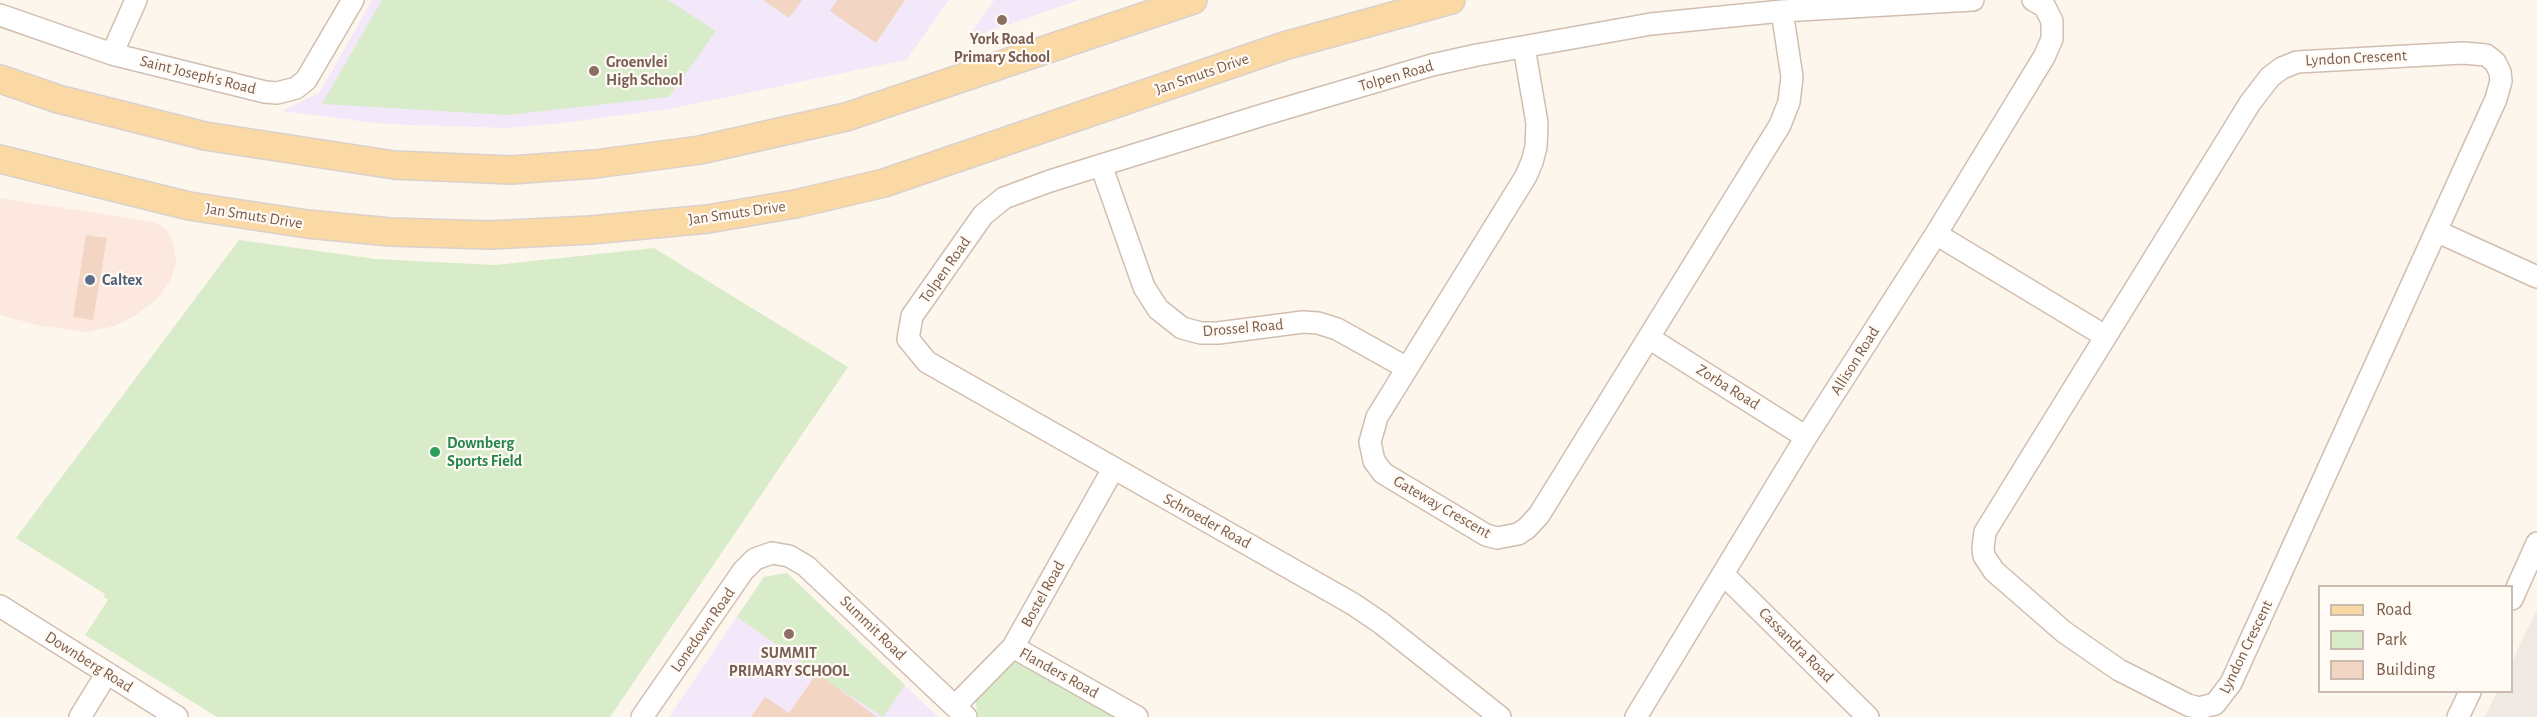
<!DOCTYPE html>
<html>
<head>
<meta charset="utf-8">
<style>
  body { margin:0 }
  #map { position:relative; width:2537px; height:717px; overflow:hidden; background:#fdf6ec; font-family:"Alegreya Sans",sans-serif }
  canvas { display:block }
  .legend { position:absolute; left:2318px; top:585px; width:195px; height:108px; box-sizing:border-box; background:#fffaf3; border:2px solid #cabbb1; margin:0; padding:8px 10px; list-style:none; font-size:18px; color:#7a5c4d }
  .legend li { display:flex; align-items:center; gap:12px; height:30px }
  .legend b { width:30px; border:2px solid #cabbb1 }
</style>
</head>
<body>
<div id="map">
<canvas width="2537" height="717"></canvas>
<ul class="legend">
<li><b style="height:8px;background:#fbd9a5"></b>Road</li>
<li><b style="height:16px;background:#d8ecc9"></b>Park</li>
<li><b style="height:16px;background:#f3d5c3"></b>Building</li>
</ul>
</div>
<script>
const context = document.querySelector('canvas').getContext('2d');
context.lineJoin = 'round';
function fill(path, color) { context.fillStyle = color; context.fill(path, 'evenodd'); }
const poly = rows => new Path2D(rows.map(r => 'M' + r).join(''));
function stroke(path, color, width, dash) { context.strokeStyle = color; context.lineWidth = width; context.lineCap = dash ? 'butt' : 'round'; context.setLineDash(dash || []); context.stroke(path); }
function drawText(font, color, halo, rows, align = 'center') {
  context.font = font + ' "Alegreya Sans",sans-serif'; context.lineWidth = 4.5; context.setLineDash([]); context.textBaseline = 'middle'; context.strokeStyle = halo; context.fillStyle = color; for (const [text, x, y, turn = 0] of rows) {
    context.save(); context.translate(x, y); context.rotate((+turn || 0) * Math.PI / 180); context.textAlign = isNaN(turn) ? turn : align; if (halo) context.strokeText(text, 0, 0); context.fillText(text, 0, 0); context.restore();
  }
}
fill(poly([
  [0,198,154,222,166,229,174,245,176,262,171,279,160,296,136,315,115,326,87,332,37,325,0,315]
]), '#fde8e0');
fill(poly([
  [2537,609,2537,717,2485,717,2497,692,2512,692,2512,662]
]), '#efe9e4');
fill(poly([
  [372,0,949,0,906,60,669,109,554,124,505,128,384,124,282,111,320,92],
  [994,0,1079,0,967,39],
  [787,573,938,717,669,717,764,577]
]), '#f3e8fa');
fill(poly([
  [382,0,668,0,716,31,669,97,508,115,322,104],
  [239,240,376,259,495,265,654,248,848,367,610,717,217,717,85,635,108,600,104,597,105,594,16,538],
  [787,573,905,685,883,717,841,690,822,717,817,673,737,617,764,577],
  [1016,661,1120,717,978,717,975,699,1009,662]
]), '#d8ecc9');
fill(poly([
  [763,0,802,0,789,18],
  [837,0,905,0,876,43,830,11],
  [86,235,107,238,93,320,73,317],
  [817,673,877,717,751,717,765,697,789,713]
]), '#f3d5c3');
const minor = poly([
  [0,15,112,54,265,92,277,93,296,88,306,80,353,0],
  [1524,47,1537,123,1536,147,1532,162,1526,176,1377,417,1370,442,1374,461,1383,473,1486,535,1497,538,1518,534,1527,528,1539,515,1780,125,1789,102,1792,77,1782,11],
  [2463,53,2486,55,2495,62,2500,72,2501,81,2496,99,2231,683,2215,704,2199,708,2188,705,2119,670,2064,632,1994,571,1984,556,1983,548,1985,532,2250,103,2270,77,2282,68,2297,62,2463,53],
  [112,54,136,0],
  [1101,165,1144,287,1158,309,1182,328,1201,333,1218,333,1303,322,1318,323,1337,329,1407,368],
  [2436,231,2537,277],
  [1936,234,2105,336],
  [1649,338,1806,437],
  [1723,574,1868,717],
  [2512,599,2537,543],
  [0,606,177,717],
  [1013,647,1137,717],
  [955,706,1013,647,1113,469],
  [80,717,107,673],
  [642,717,743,571,755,559,772,553,789,556,806,566,966,717],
  [1500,717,1381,623,1353,604,927,362,908,339,912,316,983,215,1004,198,1050,181,1266,114,1432,65,1477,55,1651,24,1782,11,1973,0],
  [1636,717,1806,437,1936,234,2044,57,2052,39,2052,21,2045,7,2033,0],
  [2458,717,2470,692]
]);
const major = poly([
  [0,79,58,99,205,136,394,165,511,170,595,164,700,150,846,117,1193,0],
  [0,159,189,206,307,224,390,232,490,235,590,230,708,219,795,204,884,183,1284,46,1451,0]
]);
stroke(minor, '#d1beb0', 24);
stroke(major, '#dad1cd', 30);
stroke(minor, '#fff', 21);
stroke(major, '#fbd9a5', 27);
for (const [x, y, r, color] of [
  [1002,20,6,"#8d6e63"],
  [594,71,6,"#8d6e63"],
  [90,280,6,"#5c6f8a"],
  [435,452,6,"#2e9e5b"],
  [789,634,6,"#8d6e63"]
]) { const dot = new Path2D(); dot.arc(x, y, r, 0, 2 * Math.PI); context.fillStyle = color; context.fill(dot); stroke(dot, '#fffaf3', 2); }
drawText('bold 16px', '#785e54', '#fffaf3', [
  ["York Road",1002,39],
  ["Primary School",1002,57],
  ["Groenvlei",606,62,"left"],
  ["High School",606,80,"left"],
  ["SUMMIT",789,653],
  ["PRIMARY SCHOOL",789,671]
]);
drawText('16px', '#7a5c4d', '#fffaf3', [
  ["Lyndon Crescent",2356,58,-3],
  ["Jan Smuts Drive",1202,74,-19],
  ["Saint Joseph's Road",198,75,14],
  ["Tolpen Road",1396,76,-16],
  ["Jan Smuts Drive",737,213,-8],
  ["Jan Smuts Drive",254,216,9],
  ["Tolpen Road",945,270,-55],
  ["Drossel Road",1243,328,-5],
  ["Allison Road",1855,361,-58],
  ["Zorba Road",1728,387,32],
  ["Gateway Crescent",1442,507,30],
  ["Schroeder Road",1207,521,29],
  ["Bostel Road",1043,594,-61],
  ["Summit Road",873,628,44],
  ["Lonedown Road",703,630,-55],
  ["Cassandra Road",1796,645,45],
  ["Lyndon Crescent",2246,647,-64],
  ["Downberg Road",89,662,32],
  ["Flanders Road",1059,673,29]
]);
drawText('bold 16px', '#4e5e75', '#fffaf3', [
  ["Caltex",102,280]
], 'left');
drawText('bold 16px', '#27864d', '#fffaf3', [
  ["Downberg",447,443],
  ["Sports Field",447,461]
], 'left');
</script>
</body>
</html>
